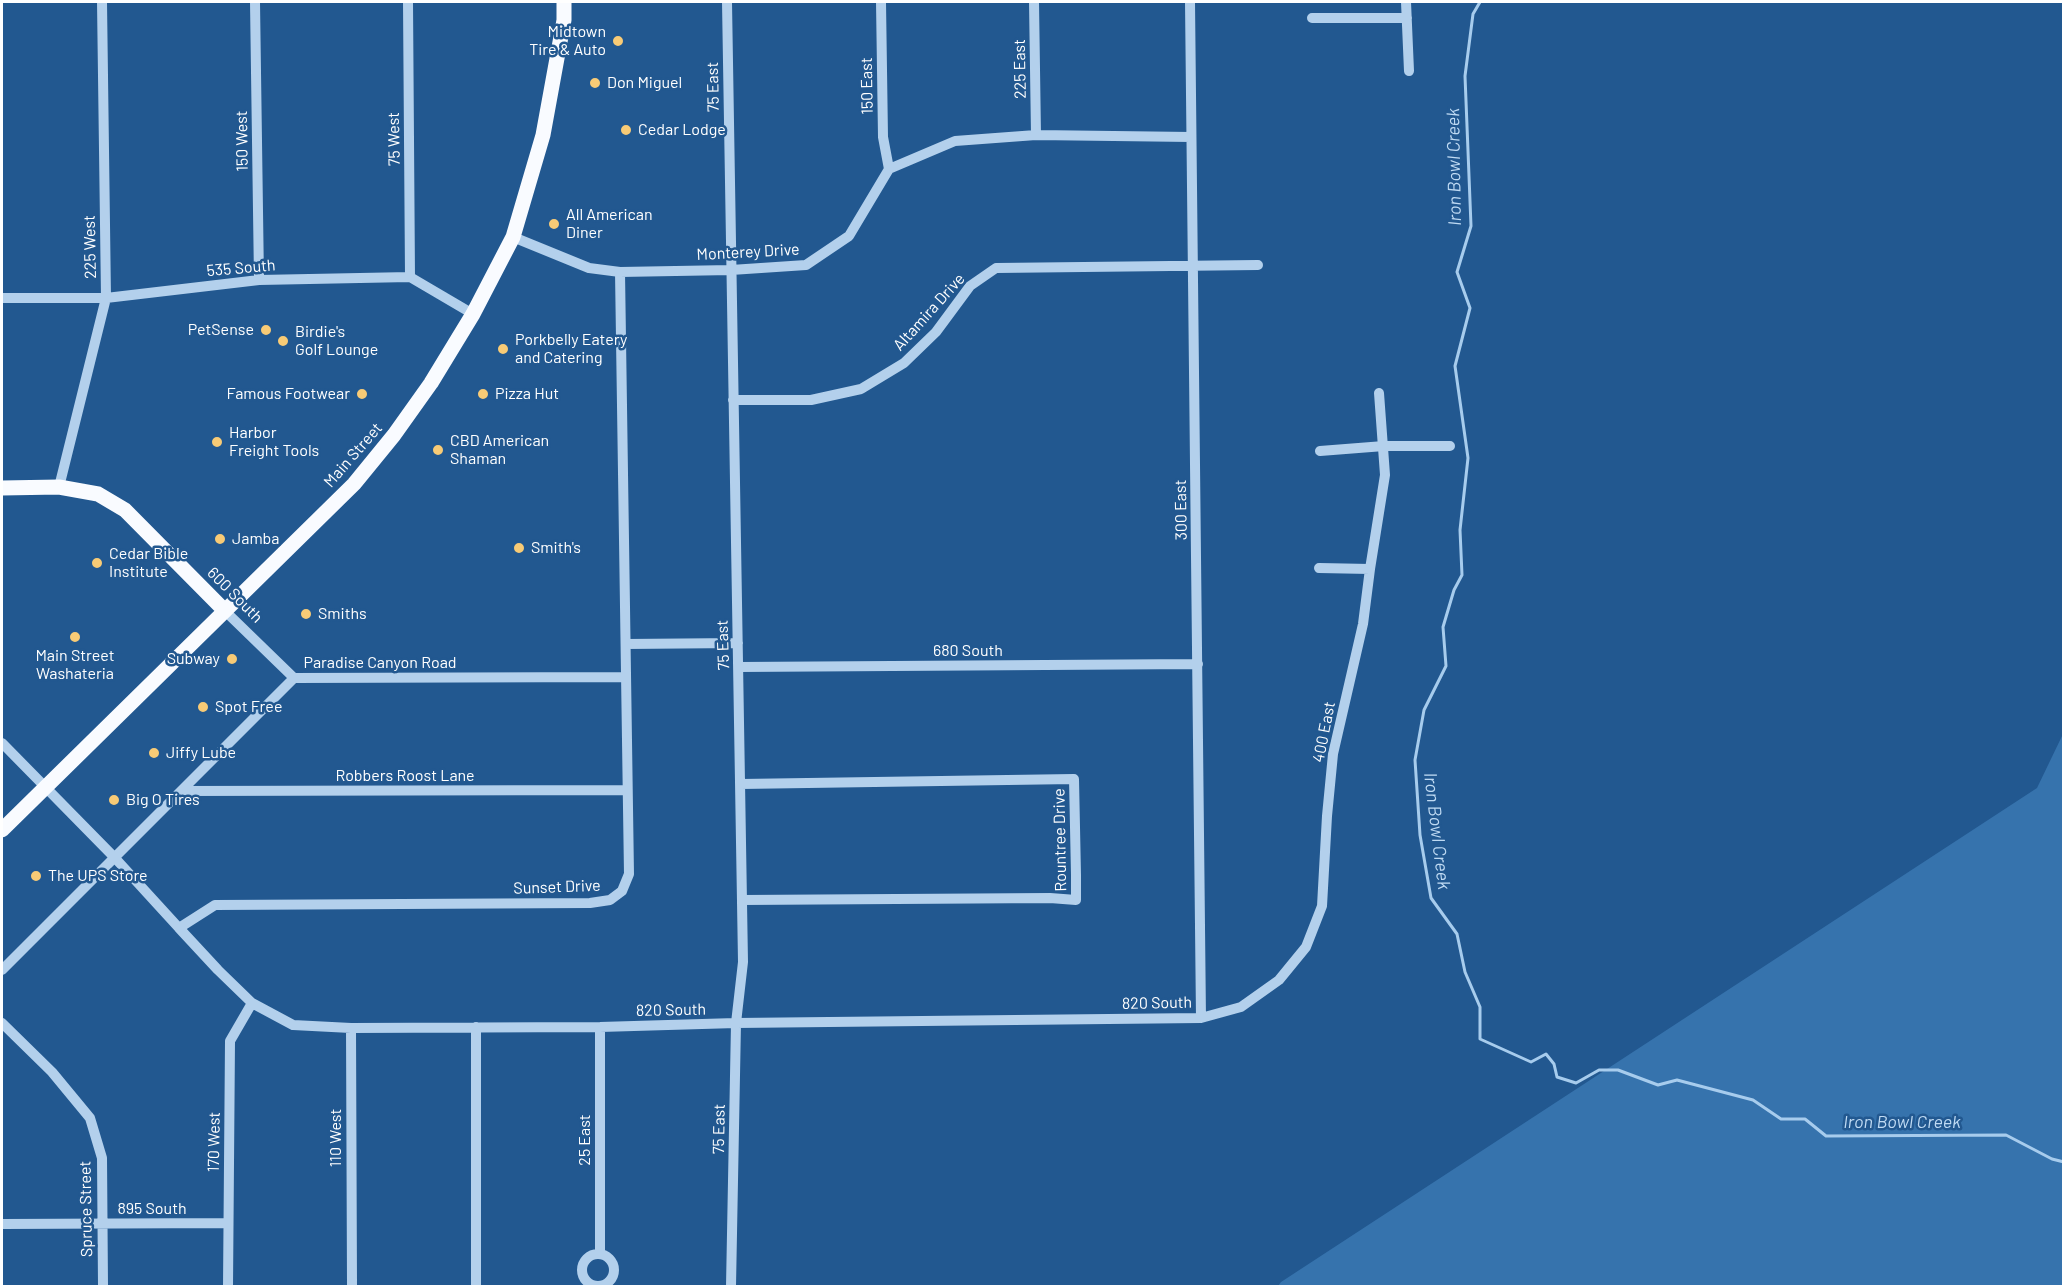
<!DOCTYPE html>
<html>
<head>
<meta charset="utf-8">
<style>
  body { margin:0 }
  #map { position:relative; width:2065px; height:1288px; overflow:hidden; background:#225890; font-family:Barlow,sans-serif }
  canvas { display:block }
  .frame { position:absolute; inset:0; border:3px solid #fff; pointer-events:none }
</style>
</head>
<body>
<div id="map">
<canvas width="2065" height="1288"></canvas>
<div class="frame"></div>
</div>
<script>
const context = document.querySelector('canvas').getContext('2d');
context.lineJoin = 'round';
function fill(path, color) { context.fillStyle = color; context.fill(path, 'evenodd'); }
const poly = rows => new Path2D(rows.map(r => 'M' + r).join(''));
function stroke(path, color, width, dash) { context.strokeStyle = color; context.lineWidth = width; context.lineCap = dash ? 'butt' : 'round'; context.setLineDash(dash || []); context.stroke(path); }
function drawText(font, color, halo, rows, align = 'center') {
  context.font = font + ' Barlow,sans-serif'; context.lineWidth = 5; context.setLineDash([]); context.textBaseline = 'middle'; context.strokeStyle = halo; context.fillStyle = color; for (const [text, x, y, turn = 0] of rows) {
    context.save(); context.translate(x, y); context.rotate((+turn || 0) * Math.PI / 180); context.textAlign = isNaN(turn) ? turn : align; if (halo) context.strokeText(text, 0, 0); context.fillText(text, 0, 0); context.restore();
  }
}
fill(poly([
  [2063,734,2063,1286,1278,1286,1281,1282,2037,788]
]), '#3673ad');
stroke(poly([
  [1480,2,1473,14,1465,76,1471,226,1457,272,1470,308,1455,366,1468,458,1460,530,1462,575,1454,590,1443,627,1446,666,1424,710,1415,760,1420,835,1431,898,1457,934,1465,972,1480,1007,1480,1039,1531,1062,1546,1054,1554,1064,1557,1077,1576,1083,1599,1070,1618,1070,1658,1085,1677,1080,1753,1100,1781,1119,1805,1119,1826,1136,2006,1135,2052,1159,2064,1162]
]), '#a7cced', 3);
stroke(poly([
  [255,2,259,280],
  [408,2,410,277],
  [727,2,743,962,736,1023,731,1286],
  [881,2,883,137,889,169],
  [1034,2,1036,135],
  [1190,2,1201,1018],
  [1406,2,1409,71],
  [1312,18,1407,18],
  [513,237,589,268,620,272,731,270,806,265,849,236,889,169,955,141,1036,135,1191,137],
  [2,298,106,298,259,280,410,277,473,314],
  [733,400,811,400,861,389,904,363,936,332,970,286,996,268,1258,265],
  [1320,451,1384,446,1450,446],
  [59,487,106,298,102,2],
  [1319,568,1370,569],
  [225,611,294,678],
  [626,644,738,643],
  [739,667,1198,664],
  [2,743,115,858,179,928,215,905,590,903,610,900,622,891,629,874,620,272],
  [741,784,1074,779,1076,875,1076,900,1050,898,742,900],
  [183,791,627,790],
  [179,928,218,970,252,1003,293,1025,351,1028,600,1027,736,1023,1201,1018,1241,1007,1279,980,1306,947,1322,906,1327,816,1333,754,1363,624,1370,569,1385,475,1379,393],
  [2,970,294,678,626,677],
  [2,1023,52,1072,90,1118,102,1158,103,1286],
  [476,1027,476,1286],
  [351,1028,352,1286],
  [3,1224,228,1223],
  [600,1254,600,1027],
  '582 1270a16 16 0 1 1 32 0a16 16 0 1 1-32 0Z',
  [228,1286,230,1041,252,1003]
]), '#b3d0ec', 10);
stroke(poly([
  [2,488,59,487,98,494,125,510,225,611],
  [2,830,354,484,394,435,431,383,473,314,513,237,543,135,564,20,564,2]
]), '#f9fbff', 15);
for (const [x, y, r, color] of [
  [618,41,6,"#f8cb76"],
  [595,83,6,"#f8cb76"],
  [626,130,6,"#f8cb76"],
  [554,224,6,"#f8cb76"],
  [266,330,6,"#f8cb76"],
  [283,341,6,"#f8cb76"],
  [503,349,6,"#f8cb76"],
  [362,394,6,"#f8cb76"],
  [483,394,6,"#f8cb76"],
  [217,442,6,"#f8cb76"],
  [438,450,6,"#f8cb76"],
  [220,539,6,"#f8cb76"],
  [519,548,6,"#f8cb76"],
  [97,563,6,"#f8cb76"],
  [306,614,6,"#f8cb76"],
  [75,637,6,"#f8cb76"],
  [232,659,6,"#f8cb76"],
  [203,707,6,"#f8cb76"],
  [154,753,6,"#f8cb76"],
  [114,800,6,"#f8cb76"],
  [36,876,6,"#f8cb76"]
]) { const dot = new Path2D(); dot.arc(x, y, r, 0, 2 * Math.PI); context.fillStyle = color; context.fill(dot); stroke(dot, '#225890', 2); }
drawText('16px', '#fff', '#225890', [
  ["Midtown",606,32,"right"],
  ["Tire & Auto",606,50,"right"],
  ["Don Miguel",607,83],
  ["Cedar Lodge",638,130],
  ["All American",566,215],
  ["Diner",566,233],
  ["PetSense",254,330,"right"],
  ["Birdie's",295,332],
  ["Golf Lounge",295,350],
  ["Porkbelly Eatery",515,340],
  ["and Catering",515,358],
  ["Famous Footwear",350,394,"right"],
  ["Pizza Hut",495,394],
  ["Harbor",229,433],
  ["Freight Tools",229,451],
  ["CBD American",450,441],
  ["Shaman",450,459],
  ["Jamba",232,539],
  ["Smith's",531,548],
  ["Cedar Bible",109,554],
  ["Institute",109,572],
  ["Smiths",318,614],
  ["Main Street",75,656,"center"],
  ["Washateria",75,674,"center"],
  ["Subway",220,659,"right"],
  ["Spot Free",215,707],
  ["Jiffy Lube",166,753],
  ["Big O Tires",126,800],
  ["The UPS Store",48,876]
], 'left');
drawText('16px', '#fff', '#225890', [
  ["225 East",1020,69,-91],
  ["150 East",867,86,-91],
  ["75 East",713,87,-91],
  ["75 West",394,139,-91],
  ["150 West",242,141,-91],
  ["225 West",90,247,-91],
  ["Monterey Drive",748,252,-3],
  ["535 South",241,268,-5],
  ["Altamira Drive",929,312,-48],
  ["Main Street",353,455,-49],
  ["300 East",1181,510,-91],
  ["600 South",235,595,45],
  ["75 East",723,645,-92],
  ["680 South",968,651],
  ["Paradise Canyon Road",380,663],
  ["400 East",1324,732,-79],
  ["Robbers Roost Lane",405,776],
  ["Rountree Drive",1060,840,-91],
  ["Sunset Drive",557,887,-2],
  ["820 South",1157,1003,-1],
  ["820 South",671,1010,-1],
  ["75 East",719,1129,-89],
  ["110 West",336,1138,-90],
  ["25 East",585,1140,-90],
  ["170 West",214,1142,-89],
  ["Spruce Street",86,1209,-91],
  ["895 South",152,1209]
]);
drawText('italic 18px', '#bfdaf3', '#225890', [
  ["Iron Bowl Creek",1454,167,-91],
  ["Iron Bowl Creek",1437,831,83],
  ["Iron Bowl Creek",1902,1122]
]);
</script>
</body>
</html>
